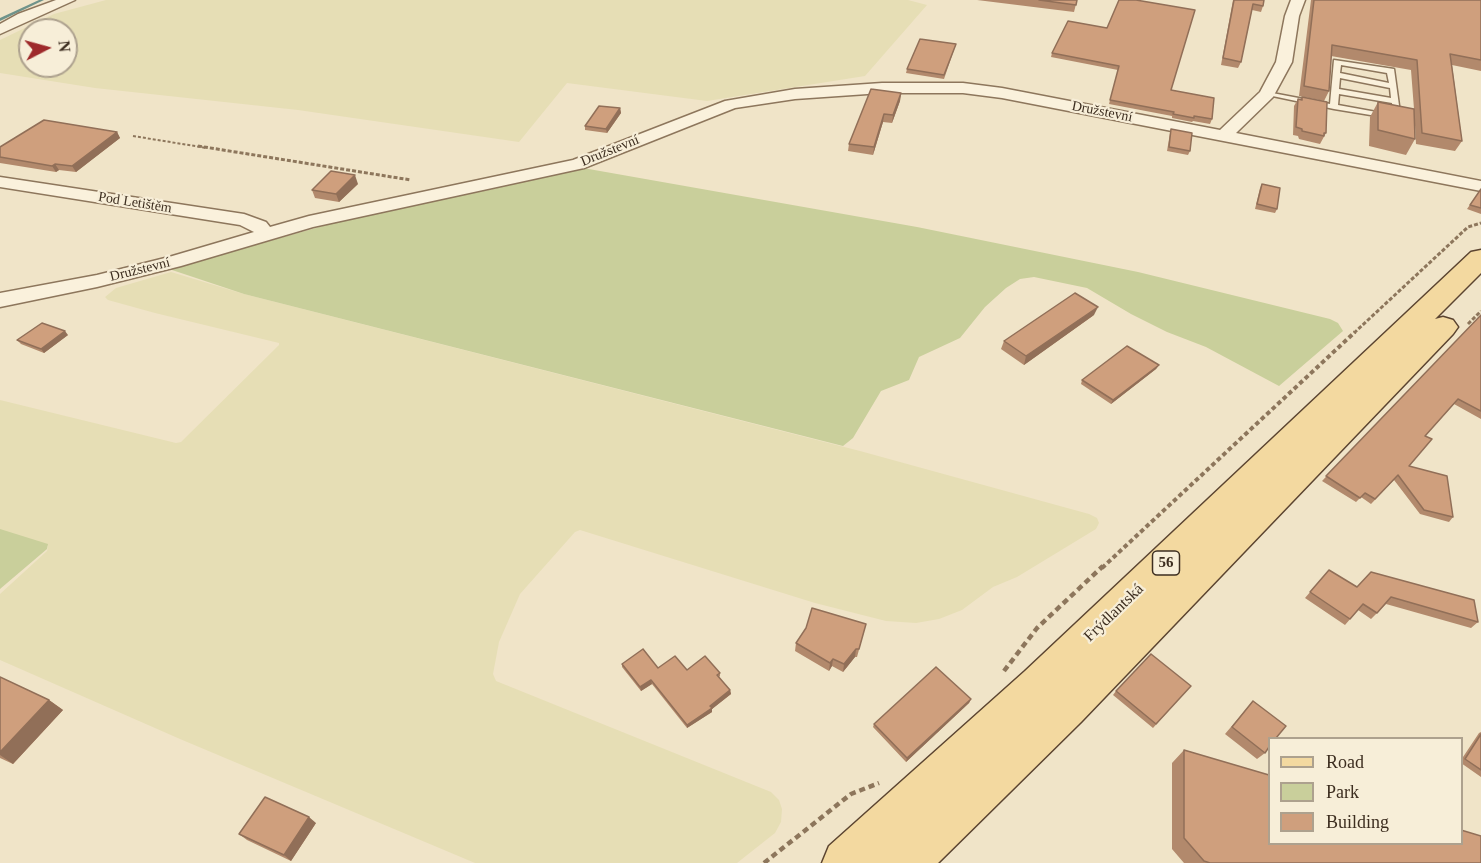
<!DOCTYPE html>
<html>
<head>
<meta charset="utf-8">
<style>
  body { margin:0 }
  #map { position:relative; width:1481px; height:863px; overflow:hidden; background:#f0e4c8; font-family:Georgia,serif }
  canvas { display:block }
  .legend { position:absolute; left:1268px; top:737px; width:195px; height:108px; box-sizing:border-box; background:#f7eed8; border:2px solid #ada18e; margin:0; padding:8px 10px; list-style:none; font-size:18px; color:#3d2e20 }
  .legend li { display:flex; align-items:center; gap:12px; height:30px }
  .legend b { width:30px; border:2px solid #ada18e }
  .north { position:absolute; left:18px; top:18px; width:60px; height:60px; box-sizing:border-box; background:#f7eed8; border:2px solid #ada18e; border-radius:50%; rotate:84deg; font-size:16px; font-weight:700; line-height:24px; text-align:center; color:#3d2e20 }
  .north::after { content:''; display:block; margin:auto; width:21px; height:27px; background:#9e2a2b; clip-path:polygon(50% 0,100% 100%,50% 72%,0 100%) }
</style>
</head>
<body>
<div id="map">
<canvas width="1481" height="863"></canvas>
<ul class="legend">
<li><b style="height:8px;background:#f3d9a0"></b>Road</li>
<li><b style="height:16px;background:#c9cf9b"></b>Park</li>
<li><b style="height:16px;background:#cf9f7d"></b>Building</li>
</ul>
<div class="north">N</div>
</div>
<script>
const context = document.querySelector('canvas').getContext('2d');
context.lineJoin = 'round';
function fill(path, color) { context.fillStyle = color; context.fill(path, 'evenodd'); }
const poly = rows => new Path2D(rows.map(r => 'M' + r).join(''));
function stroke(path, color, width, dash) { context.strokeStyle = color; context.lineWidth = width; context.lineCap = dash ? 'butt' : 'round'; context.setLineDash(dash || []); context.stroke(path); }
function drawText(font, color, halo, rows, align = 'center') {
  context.font = font + ' Georgia,serif'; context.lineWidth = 4.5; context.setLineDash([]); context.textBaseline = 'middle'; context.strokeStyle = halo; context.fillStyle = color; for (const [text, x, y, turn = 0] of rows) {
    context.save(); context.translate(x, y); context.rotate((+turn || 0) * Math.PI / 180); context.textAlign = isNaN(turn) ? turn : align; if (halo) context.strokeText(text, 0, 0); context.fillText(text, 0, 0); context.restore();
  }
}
fill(poly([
  [106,0,908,0,927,5,865,76,707,101,567,83,519,142,298,110,95,88,0,73,0,40,54,14],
  [30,30,66,30,66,66,30,66],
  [171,272,244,294,860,451,1089,514,1097,518,1099,523,1096,529,1017,577,993,587,962,610,939,619,916,623,886,621,815,603,580,530,575,532,520,594,499,642,493,674,496,681,771,792,779,800,782,809,781,822,775,833,737,863,475,863,180,739,0,660,0,594,47,551,48,546,0,531,0,400,176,443,181,442,279,345,279,343,155,313,108,300,105,297,116,288]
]), '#e6deb5');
fill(poly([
  [583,168,917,227,1138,272,1330,319,1338,323,1343,331,1279,386,1206,347,1167,332,1131,314,1087,288,1034,277,1020,279,1006,288,985,307,960,338,919,357,909,380,881,391,853,438,843,446,244,294,169,269,348,219,493,189],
  [0,529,48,544,47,549,0,589]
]), '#c9cf9b');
fill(poly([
  [39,0,44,0,0,21,0,18,39,0]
]), '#6f938a');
const lane = poly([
  [1334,60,1394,69,1401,120,1334,109,1263,94,1267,92,1330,104,1334,60],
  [1341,65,1387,73,1389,83,1340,73,1341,65],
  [1340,78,1390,88,1391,98,1339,89,1340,78],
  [1339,94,1392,103,1393,115,1338,105,1339,94]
]);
const street = poly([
  [56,0,75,0,0,34,0,24,18,14,56,0],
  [1291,0,1305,0,1299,16,1292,62,1273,97,1236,133,1481,181,1481,191,1002,98,963,93,882,93,795,99,735,108,584,168,313,227,181,266,97,287,0,307,0,293,97,275,169,257,254,232,240,225,0,187,0,177,244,214,266,222,270,227,309,216,573,160,725,101,795,89,882,83,963,83,1002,88,1220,130,1260,92,1276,62,1285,16,1291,0]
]);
const primary = poly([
  [1481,250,1481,273,1435,319,1443,317,1453,320,1458,327,1453,334,1081,722,938,863,822,863,829,846,1025,671,1471,252,1481,250]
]);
stroke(lane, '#8d765c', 3);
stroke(street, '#8d765c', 3);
stroke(primary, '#5b4430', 3);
stroke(poly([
  [133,136,207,148]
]), '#8d765c', 2, [3, 2]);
stroke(poly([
  [198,146,411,180],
  [1468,324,1481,311],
  [1354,333,1468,227,1481,223]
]), '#8d765c', 3, [4, 2]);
stroke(poly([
  [1102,568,1355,332]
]), '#8d765c', 4, [4.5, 3]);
stroke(poly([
  [1004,671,1037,628,1103,566],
  [764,863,851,794,879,783]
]), '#8d765c', 4.5, [6, 4]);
fill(lane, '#faf1dc');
fill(street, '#faf1dc');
fill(primary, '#f3d9a0');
fill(poly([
  [977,0,1077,0,1074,12],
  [1233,0,1264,0,1263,6,1261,12,1252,10,1241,62,1238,68,1221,65],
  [1311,0,1481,0,1481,71,1452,65,1462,141,1455,151,1416,144,1415,125,1415,139,1406,155,1369,146,1370,117,1378,102,1414,109,1411,70,1331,56,1329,91,1324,101,1299,96],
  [1068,21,1171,90,1212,119,1210,124,1193,121,1192,122,1172,118,1172,116,1109,104,1118,70,1051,57,1052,53],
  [956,44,944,79,906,73,907,69],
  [901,93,900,101,892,123,883,122,873,155,848,151,849,144],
  [1302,97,1326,133,1320,144,1299,139,1298,136,1293,135,1294,106,1298,99,1300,99],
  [620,108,621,113,607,133,585,130,585,126],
  [1171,129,1190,151,1188,155,1167,151,1170,133],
  [117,132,120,138,76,172,59,170,56,172,0,163,0,147],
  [358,184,339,202,315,198,312,190],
  [1262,184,1277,209,1275,213,1255,209,1260,188],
  [1481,189,1481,214,1467,209],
  [1094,315,1024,365,1001,349,1004,341],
  [1481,315,1481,419,1454,404,1425,436,1409,466,1453,517,1449,522,1420,514,1394,480,1371,504,1361,497,1356,502,1322,481],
  [68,335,44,353,21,344,17,340],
  [1159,365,1156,369,1111,404,1081,384,1082,380],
  [1329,570,1356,587,1478,622,1471,628,1386,604,1371,619,1358,610,1345,625,1305,598],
  [866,624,857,657,855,657,843,672,832,666,829,671,795,651,796,643],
  [622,664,658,668,720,673,720,676,719,677,730,690,731,694,712,709,712,712,687,728,652,684,641,691,622,667],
  [0,677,49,700,63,710,13,764,0,758],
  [1191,686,1153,728,1113,695,1116,691],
  [971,699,969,703,906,762,873,727,874,724],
  [1253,701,1265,753,1257,759,1225,734],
  [1481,732,1481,777,1461,763,1461,760,1479,733],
  [1184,750,1481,863,1184,863,1172,849,1172,763],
  [316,823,291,861,247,840,239,834]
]), '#b2896c');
fill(poly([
  [901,93,900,101,892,123,893,115],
  [620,108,621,113,607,133,606,129],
  [884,114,883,122,873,155,874,147],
  [117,132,120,138,76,172,72,166],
  [55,164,59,170,56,172,52,166],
  [355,175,358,184,339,202,336,194],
  [1098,307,1094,315,1024,365,1026,356],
  [65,331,68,335,44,353,41,349],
  [1159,365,1156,369,1111,404,1113,400],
  [856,649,855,657,843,672,844,664],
  [833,659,832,666,829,671,830,663],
  [651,680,652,684,641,691,640,687],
  [730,690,731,694,712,709,712,712,687,728,687,725],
  [971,699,969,703,906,762,907,758],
  [49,700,63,710,13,764,0,755,0,752],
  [309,817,316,823,291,861,284,855]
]), '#916f58');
const building = poly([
  [1039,0,1077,0,1076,5,1039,0],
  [1119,0,1136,0,1195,10,1171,90,1214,98,1212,119,1194,116,1194,118,1173,114,1174,112,1110,100,1119,66,1052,53,1068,21,1107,28,1119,0],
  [1234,0,1264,0,1263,6,1253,4,1241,62,1223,58,1234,0],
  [1314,0,1481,0,1481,60,1450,54,1462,141,1422,133,1417,60,1332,45,1329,91,1304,86,1314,0],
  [920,39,956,44,944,75,907,69,920,39],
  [871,89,901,93,893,115,884,114,874,147,849,144,871,89],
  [1302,97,1327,102,1326,133,1324,133,1324,136,1302,131,1302,129,1296,127,1298,99,1302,100,1302,97],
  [1378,102,1414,109,1415,139,1378,130,1378,102],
  [599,106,620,108,606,129,585,126,599,106],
  [44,120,117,132,72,166,55,164,52,166,0,157,0,147,44,120],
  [1171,129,1192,133,1190,151,1169,147,1171,129],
  [331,171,355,175,336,194,312,190,331,171],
  [1262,184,1280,188,1277,209,1257,204,1262,184],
  [1481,189,1481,208,1470,205,1481,189],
  [1075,293,1098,307,1026,356,1004,341,1075,293],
  [1481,315,1481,411,1458,399,1425,436,1432,439,1409,466,1447,476,1453,517,1424,510,1398,475,1375,499,1365,493,1360,498,1326,476,1481,315],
  [42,323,65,331,41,349,17,340,42,323],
  [1127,346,1159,365,1113,400,1082,380,1127,346],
  [1329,570,1357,587,1371,572,1474,600,1478,622,1391,597,1377,613,1363,604,1350,619,1310,592,1329,570],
  [812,608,866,624,859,649,856,649,844,664,833,659,830,663,796,643,806,628,812,608],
  [643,649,658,668,675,656,687,670,705,656,720,673,717,675,730,690,710,706,712,708,687,725,651,680,640,687,622,664,643,649],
  [1151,654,1191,686,1156,724,1116,691,1151,654],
  [936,667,971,699,907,758,874,724,936,667],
  [0,677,49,700,0,752,0,677],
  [1253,701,1286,726,1276,738,1269,738,1269,747,1265,753,1232,727,1253,701],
  [1481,734,1481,770,1465,759,1481,734],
  [1184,750,1269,775,1269,843,1461,843,1461,830,1481,836,1481,863,1210,863,1204,861,1184,838,1184,750],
  [265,797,309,817,284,855,239,834,265,797]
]);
fill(building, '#cf9f7d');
stroke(building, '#916f58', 1.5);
drawText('14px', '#3d2e20', '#f7eed8', [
  ["Družstevní",1102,112,11],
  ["Družstevní",610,151,-22],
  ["Pod Letištěm",135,203,9],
  ["Družstevní",140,270,-14]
]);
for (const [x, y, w] of [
  [1166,563,27]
]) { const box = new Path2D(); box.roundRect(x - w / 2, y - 12, w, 24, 4.5); context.fillStyle = '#f7eed8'; context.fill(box); stroke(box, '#3d2e20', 1.5); }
drawText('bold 15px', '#3d2e20', null, [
  ["56",1166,563]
]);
drawText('16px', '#3d2e20', '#f7eed8', [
  ["Frýdlantská",1114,613,-44]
]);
</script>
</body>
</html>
